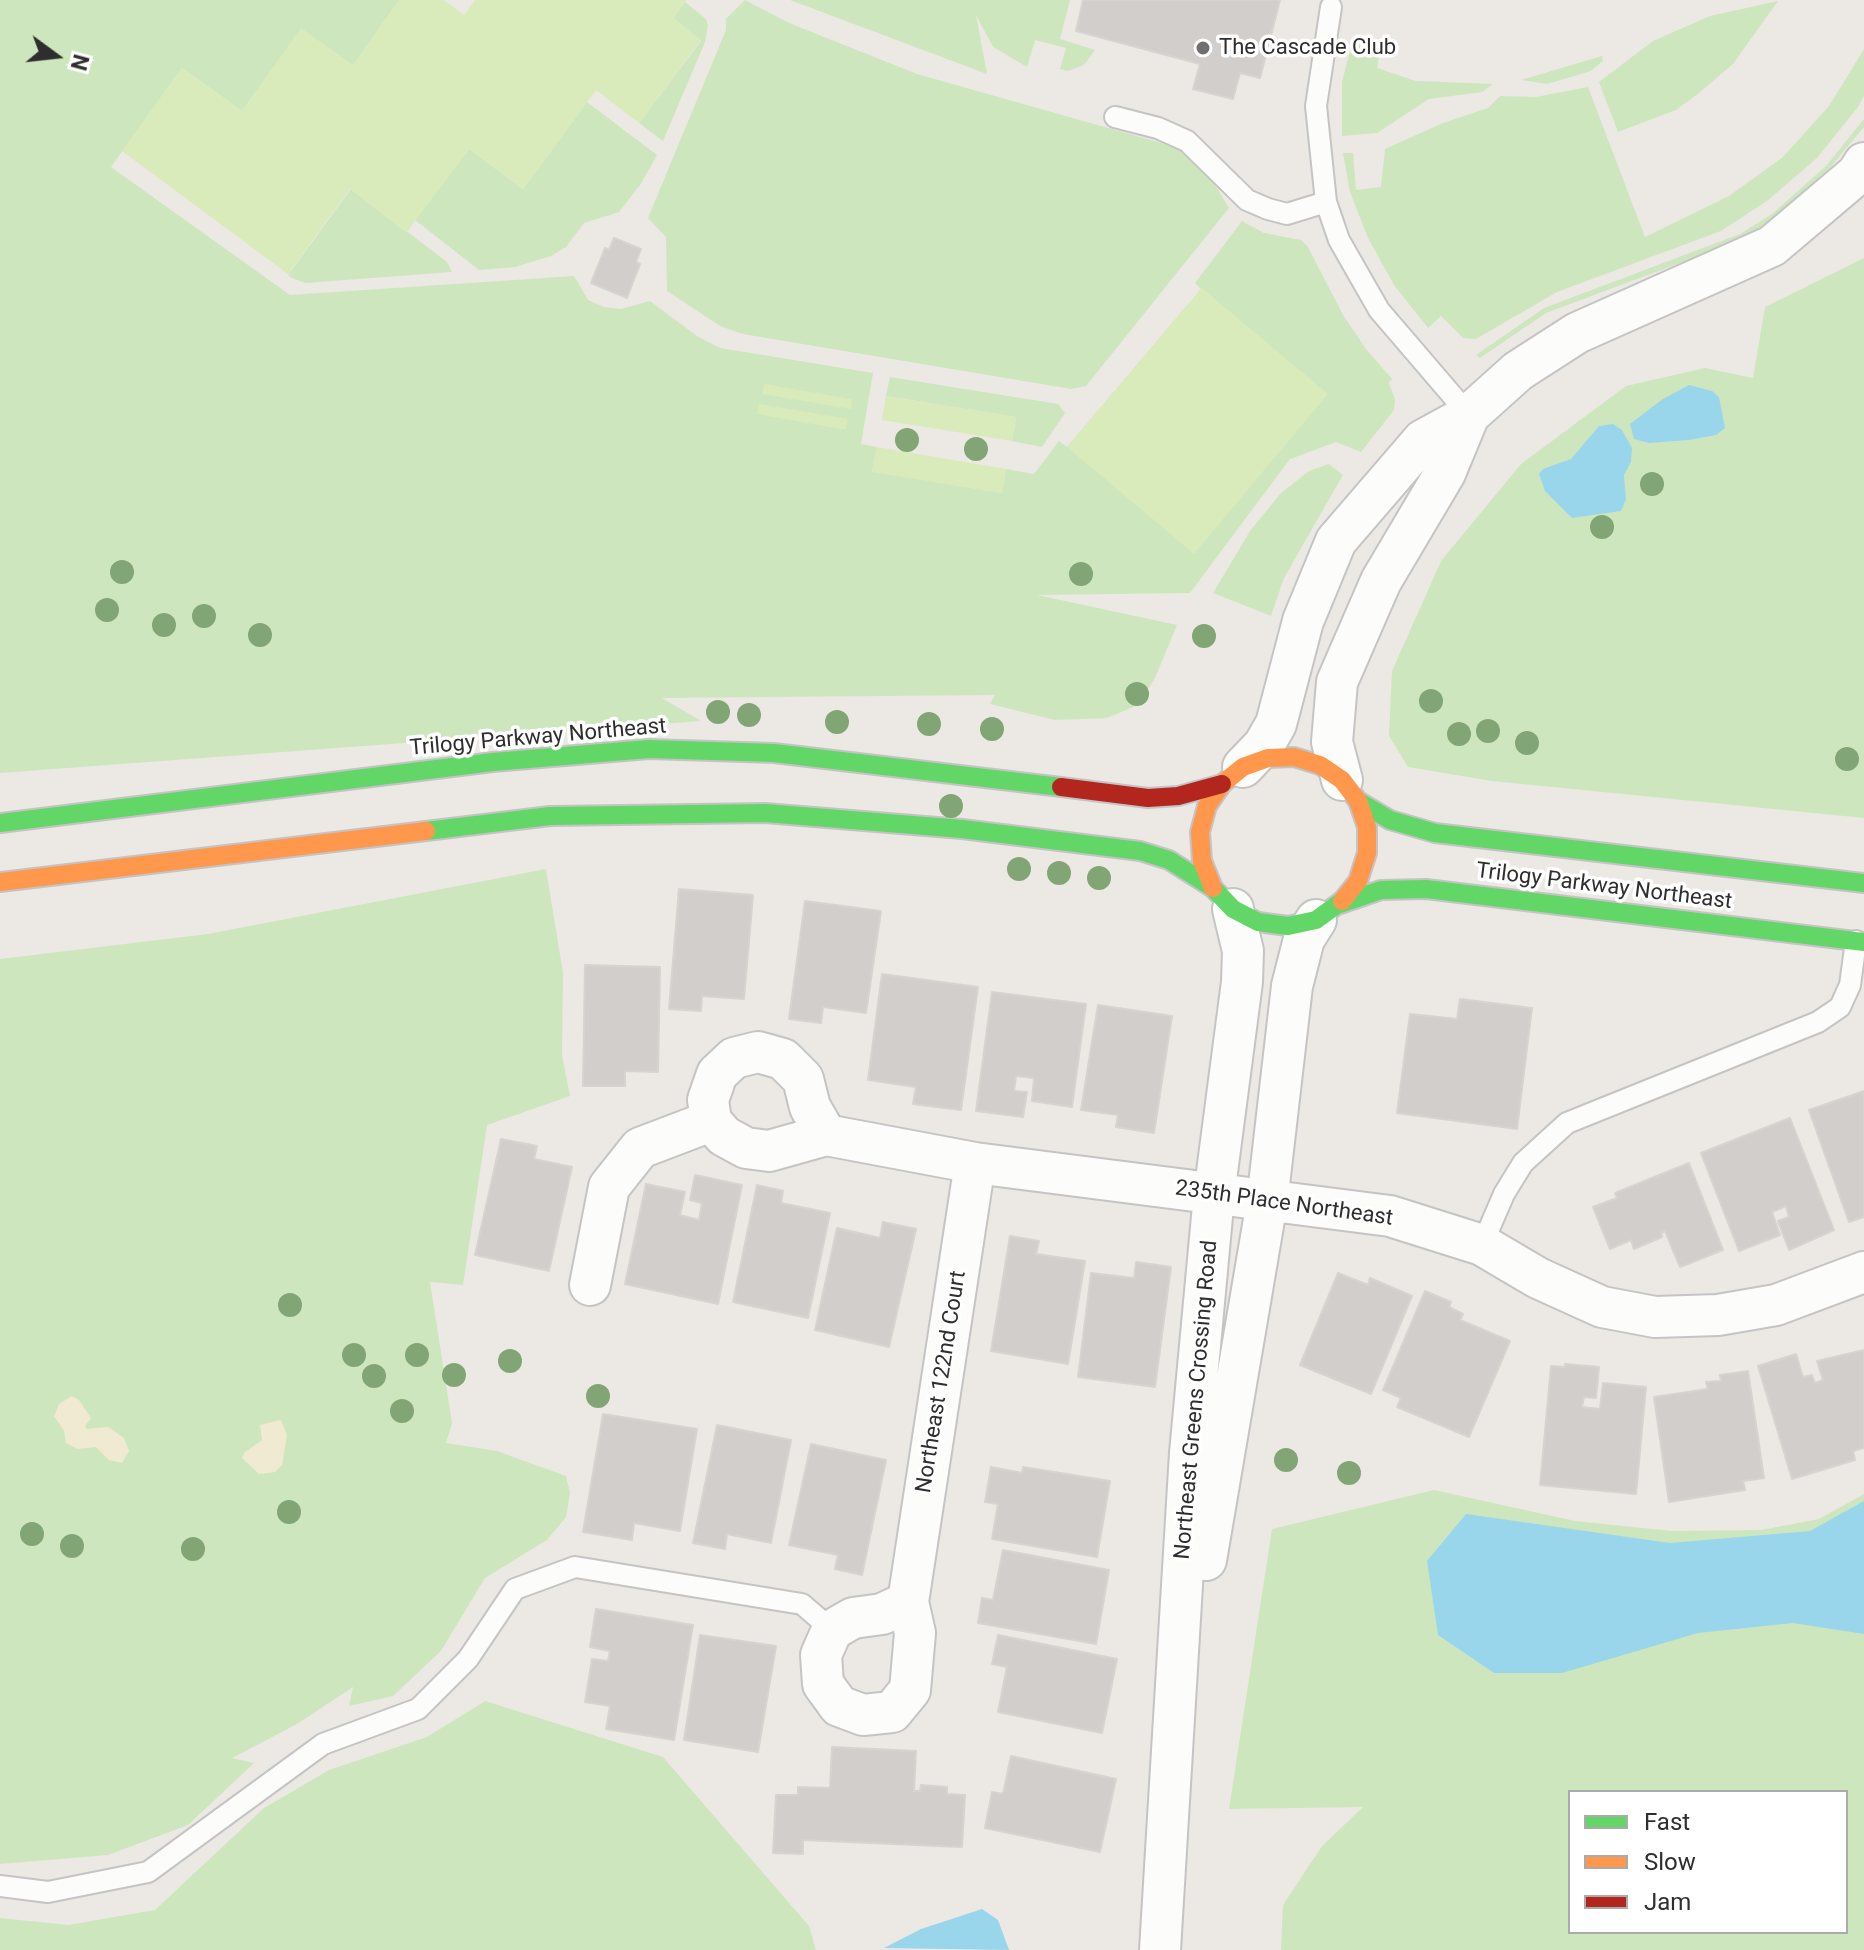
<!DOCTYPE html>
<html>
<head>
<meta charset="utf-8">
<style>
  body { margin:0 }
  #map { position:relative; width:1864px; height:1950px; overflow:hidden; background:#ece8e4; font-family:Roboto,sans-serif }
  canvas { display:block }
  .legend { position:absolute; left:1568px; top:1790px; width:280px; height:144px; box-sizing:border-box; background:#fff; border:2px solid #ababab; margin:0; padding:10px 14px; list-style:none; font-size:24px; color:#2e2e2e }
  .legend li { display:flex; align-items:center; gap:16px; height:40px }
  .legend b { width:40px; border:2px solid #ababab }
  .north { position:absolute; left:16px; top:16px; width:80px; height:80px; -webkit-text-stroke:6px #fff; paint-order:stroke; rotate:105deg; font-size:22px; font-weight:700; line-height:32px; text-align:center; color:#2e2e2e }
  .north::after { content:''; display:block; margin:auto; width:28px; height:36px; background:#2e2e2e; clip-path:polygon(50% 0,100% 100%,50% 72%,0 100%) }
</style>
</head>
<body>
<div id="map">
<canvas width="1864" height="1950"></canvas>
<ul class="legend">
<li><b style="height:10px;background:#63d668"></b>Fast</li>
<li><b style="height:10px;background:#ff974d"></b>Slow</li>
<li><b style="height:10px;background:#b3261e"></b>Jam</li>
</ul>
<div class="north">N</div>
</div>
<script>
const context = document.querySelector('canvas').getContext('2d');
context.lineJoin = 'round';
function fill(path, color) { context.fillStyle = color; context.fill(path, 'evenodd'); }
const poly = rows => new Path2D(rows.map(r => 'M' + r).join(''));
function stroke(path, color, width, dash) { context.strokeStyle = color; context.lineWidth = width; context.lineCap = dash ? 'butt' : 'round'; context.setLineDash(dash || []); context.stroke(path); }
function drawText(font, color, halo, rows, align = 'center') {
  context.font = font + ' Roboto,sans-serif'; context.lineWidth = 7; context.setLineDash([]); context.textBaseline = 'middle'; context.strokeStyle = halo; context.fillStyle = color; for (const [text, x, y, turn = 0] of rows) {
    context.save(); context.translate(x, y); context.rotate((+turn || 0) * Math.PI / 180); context.textAlign = isNaN(turn) ? turn : align; if (halo) context.strokeText(text, 0, 0); context.fillText(text, 0, 0); context.restore();
  }
}
fill(poly([
  [0,0,399,0,353,66,301,29,242,111,182,68,111,167,290,295,574,276,588,300,604,307,621,309,650,301,697,336,720,348,873,373,861,444,877,447,872,471,1002,493,1006,469,1034,474,1059,441,1067,447,1201,289,1195,283,1242,221,1264,233,1301,240,1308,247,1343,315,1366,349,1392,379,1389,383,1395,399,1394,410,1361,452,1336,442,1290,459,1190,593,1037,595,1177,625,1155,678,1138,705,1107,718,1055,720,990,704,995,695,662,698,701,721,0,773],
  [745,0,789,23,917,74,1186,150,1207,172,1229,208,1086,386,1071,389,743,334,720,326,667,291,666,237,648,218,726,30,726,19],
  [790,0,1070,0,1060,39,1095,50,1084,65,1068,71,1060,69,1066,48,1035,40,1027,67,993,47,976,15,987,74],
  [1778,1,1733,64,1699,93,1676,110,1618,132,1599,82,1653,41,1710,16],
  [685,2,706,19,708,25,705,42,663,141,639,123,701,41,673,18],
  [1379,38,1382,41,1377,68,1416,81,1493,84,1482,92,1429,99,1377,133,1342,136,1342,82,1351,47],
  [1864,49,1864,96,1858,107,1817,158,1767,201,1721,231,1557,292,1476,339,1463,338,1441,316,1428,328,1394,285,1368,238,1350,192,1343,153,1353,153,1356,190,1381,187,1385,149,1443,123,1488,108,1500,96,1536,97,1588,87,1645,237,1729,196,1783,157,1829,106],
  [1602,56,1603,61,1591,71,1547,84,1521,80],
  [587,102,657,155,640,185,619,212,584,223,566,247,551,256,515,267,479,270,415,220,469,149,523,189],
  [1864,119,1864,127,1829,169,1777,216,1739,241,1546,313,1480,358,1476,355,1544,308,1740,234,1772,214,1826,166],
  [351,189,447,262,452,272,305,283,292,278,288,275],
  [1864,258,1864,818,1492,781,1408,767,1389,736,1392,671,1441,561,1521,464,1626,386,1705,368,1753,378,1765,307],
  [890,377,1058,404,1065,413,1042,447,1012,441,1016,417,886,396],
  [1329,464,1343,475,1284,578,1271,616,1213,593,1250,531,1281,493,1309,471],
  [546,869,563,973,562,1055,570,1096,487,1125,463,1285,430,1282,452,1423,446,1443,497,1451,566,1476,570,1493,566,1517,547,1540,485,1578,441,1651,393,1696,349,1706,353,1687,297,1724,232,1758,254,1763,188,1825,108,1855,0,1864,0,959,208,934],
  [1434,1490,1575,1521,1672,1531,1761,1530,1819,1519,1864,1494,1864,1950,1281,1950,1283,1905,1322,1846,1363,1807,1229,1809,1272,1529],
  [1570,1792,1846,1792,1846,1932,1570,1932],
  [485,1701,663,1757,809,1926,816,1950,0,1950,0,1918,68,1925,155,1910,264,1808,329,1770,427,1737]
]), '#cee6be');
fill(poly([
  [72,1396,79,1400,91,1418,85,1426,87,1429,108,1427,124,1438,129,1451,122,1463,109,1460,96,1447,77,1449,66,1443,64,1431,54,1416,59,1404],
  [281,1420,287,1435,282,1465,275,1472,259,1474,242,1458,245,1452,262,1440,260,1425]
]), '#f0ead3');
fill(poly([
  [399,0,444,0,464,15,475,0,686,0,674,18,701,40,639,123,596,90,523,189,469,149,406,233,350,189,288,274,122,151,182,68,242,111,301,28,353,65],
  [1202,288,1328,394,1194,554,1067,447],
  [764,384,852,399,851,409,762,394],
  [886,396,1016,417,1012,441,882,420],
  [759,404,848,419,846,430,757,414],
  [877,447,1006,469,1002,493,872,472]
]), '#d9eabb');
fill(poly([
  [1689,385,1712,391,1719,397,1725,428,1716,435,1689,440,1649,443,1634,439,1630,424,1663,399],
  [1613,424,1622,430,1632,448,1631,462,1624,475,1626,499,1621,511,1572,518,1545,491,1539,474,1543,469,1571,459,1599,426],
  [1864,1501,1864,1634,1793,1623,1698,1633,1562,1673,1494,1673,1438,1635,1427,1561,1466,1514,1670,1543,1810,1531],
  [982,1909,998,1920,1009,1950,884,1948,921,1929]
]), '#99d6ec');
const building = poly([
  [1083,0,1280,0,1260,78,1240,73,1233,99,1193,89,1200,64,1076,31,1083,0],
  [614,238,641,249,636,262,640,264,627,298,591,283,605,248,609,250,614,238],
  [679,889,753,895,744,999,702,996,701,1011,669,1009,679,889],
  [805,901,881,911,866,1013,823,1007,821,1023,789,1019,805,901],
  [585,965,660,967,658,1072,625,1071,625,1086,583,1086,585,965],
  [882,974,978,987,961,1110,913,1104,916,1087,868,1080,882,974],
  [992,992,1086,1004,1072,1107,1032,1101,1034,1078,1016,1076,1014,1091,1027,1092,1023,1117,976,1111,992,992],
  [1460,999,1532,1008,1517,1129,1397,1113,1410,1014,1457,1019,1460,999],
  [1098,1005,1172,1016,1154,1133,1116,1127,1118,1115,1081,1110,1098,1005],
  [1864,1091,1864,1217,1849,1222,1809,1110,1864,1091],
  [1790,1118,1834,1230,1789,1250,1778,1221,1789,1217,1786,1206,1772,1212,1780,1235,1739,1251,1701,1153,1790,1118],
  [501,1139,537,1146,534,1159,572,1167,549,1271,475,1255,501,1139],
  [1689,1163,1723,1250,1680,1267,1665,1231,1661,1233,1662,1237,1634,1249,1631,1240,1610,1249,1593,1207,1617,1198,1615,1193,1689,1163],
  [695,1175,742,1185,718,1304,625,1284,646,1184,685,1192,680,1215,699,1220,702,1203,690,1200,695,1175],
  [757,1185,783,1191,781,1203,830,1213,808,1318,733,1302,757,1185],
  [883,1222,916,1229,889,1347,815,1330,837,1228,880,1238,883,1222],
  [1010,1236,1039,1241,1036,1254,1085,1261,1068,1364,991,1351,1010,1236],
  [1136,1262,1171,1267,1155,1387,1078,1377,1091,1273,1134,1278,1136,1262],
  [1338,1273,1368,1285,1370,1278,1412,1296,1371,1394,1300,1365,1338,1273],
  [1425,1291,1451,1302,1449,1307,1463,1314,1460,1320,1510,1341,1469,1437,1397,1407,1401,1398,1383,1390,1425,1291],
  [1864,1350,1864,1448,1853,1451,1855,1460,1792,1479,1758,1366,1796,1354,1803,1377,1812,1375,1815,1383,1823,1380,1817,1361,1864,1350],
  [1565,1364,1599,1367,1596,1398,1584,1397,1582,1407,1600,1409,1603,1383,1646,1387,1636,1494,1540,1485,1551,1366,1565,1367,1565,1364],
  [1748,1371,1764,1478,1743,1481,1745,1490,1669,1502,1654,1397,1708,1389,1706,1382,1721,1381,1720,1375,1748,1371],
  [603,1414,697,1429,680,1531,634,1523,632,1540,583,1532,603,1414],
  [717,1425,791,1440,771,1543,727,1534,725,1549,693,1543,717,1425],
  [811,1444,886,1460,862,1575,835,1569,838,1555,789,1545,811,1444],
  [991,1467,1022,1473,1023,1467,1110,1481,1097,1557,992,1539,998,1504,985,1502,991,1467],
  [1003,1550,1109,1570,1096,1644,978,1623,982,1598,993,1600,1003,1550],
  [596,1609,693,1625,674,1740,606,1729,610,1706,585,1702,592,1659,608,1661,610,1651,590,1647,596,1609],
  [700,1635,776,1646,758,1752,684,1740,700,1635],
  [998,1635,1117,1659,1102,1733,998,1712,1007,1667,992,1664,998,1635],
  [832,1747,916,1751,914,1791,920,1791,921,1785,947,1787,947,1794,965,1795,962,1847,803,1840,803,1854,773,1853,776,1795,798,1795,798,1787,830,1788,832,1747],
  [1011,1756,1116,1779,1100,1852,985,1828,992,1792,1003,1794,1011,1756]
]);
fill(building, '#d1cecb');
stroke(building, '#d7d4d0', 2);
const lane = poly([
  [1331,7,1316,106,1326,202,1339,240,1379,310,1469,415],
  [1115,117,1158,128,1187,141,1247,200,1268,209,1287,214,1326,202],
  [1482,1245,1504,1194,1523,1163,1567,1123,1818,1022,1840,1007,1850,985,1856,941],
  [0,1886,48,1892,148,1872,323,1744,418,1709,468,1659,515,1589,575,1567,802,1604,832,1630]
]);
const street = poly([
  [1243,767,1264,745,1276,724,1303,621,1336,541,1423,440,1469,415,1518,371,1577,333,1772,246,1857,174,1864,163],
  [1342,780,1332,742,1337,682,1381,581,1445,473,1469,415],
  [826,1135,810,1107,803,1079,783,1059,758,1052,734,1058,717,1074,708,1100,711,1121,724,1136,746,1148,769,1151,826,1135,975,1163,1390,1216,1482,1245,1538,1278,1602,1307,1655,1317,1718,1315,1776,1305,1864,1272],
  [590,1285,609,1187,640,1148,711,1121],
  [1206,1560,1267,1202,1292,986,1304,939,1316,920],
  [908,1602,882,1614,853,1618,832,1630,821,1655,823,1684,839,1706,863,1715,892,1712,910,1690,915,1633,908,1602,975,1163],
  [1160,1950,1190,1453,1214,1195,1242,982,1243,951,1233,909]
]);
const fast = poly([
  [1358,801,1390,820,1435,833,1864,883],
  [0,823,493,762,649,749,774,753,1061,787],
  [426,831,550,816,765,813,962,829,1140,851,1169,860,1213,888,1233,909,1258,922,1288,926,1316,920,1342,901],
  [1340,904,1381,890,1426,889,1864,942]
]);
const slow = poly([
  [0,882,426,831],
  [1213,888,1202,861,1200,832,1207,806,1222,784,1243,767,1268,758,1294,757,1320,765,1342,780,1358,801,1367,827,1367,853,1358,881,1342,901]
]);
const jam = poly([
  [1061,787,1148,798,1178,796,1222,784]
]);
stroke(lane, '#c5c4c5', 24);
stroke(street, '#c5c4c5', 44);
stroke(fast, '#c5c4c5', 22);
stroke(slow, '#c5c4c5', 22);
stroke(jam, '#c5c4c5', 22);
stroke(lane, '#fcfcfb', 20);
stroke(street, '#fcfcfb', 40);
stroke(fast, '#63d668', 18);
stroke(slow, '#ff974d', 18);
stroke(jam, '#b3261e', 18);
context.fillStyle = '#82a575';
for (const [x, y] of [
  [907,440],
  [976,449],
  [1652,484],
  [1602,527],
  [122,572],
  [1081,574],
  [107,610],
  [204,616],
  [164,625],
  [260,635],
  [1204,636],
  [1137,694],
  [1431,701],
  [718,712],
  [749,715],
  [837,722],
  [929,724],
  [992,729],
  [1488,731],
  [1459,734],
  [1527,743],
  [1847,759],
  [951,806],
  [1019,869],
  [1059,873],
  [1099,878],
  [290,1305],
  [354,1355],
  [417,1355],
  [510,1361],
  [454,1375],
  [374,1376],
  [598,1396],
  [402,1411],
  [1286,1460],
  [1349,1473],
  [289,1512],
  [32,1534],
  [72,1546],
  [193,1549]
]) { context.beginPath(); context.arc(x, y, 12, 0, 2 * Math.PI); context.fill(); }
for (const [x, y, r, color] of [
  [1203,48,8,"#706f6e"]
]) { const dot = new Path2D(); dot.arc(x, y, r, 0, 2 * Math.PI); context.fillStyle = color; context.fill(dot); stroke(dot, '#fff', 3); }
drawText('22px', '#2e2e2e', '#fff', [
  ["The Cascade Club",1219,48]
], 'left');
drawText('22px', '#2e2e2e', '#fff', [
  ["Trilogy Parkway Northeast",538,738,-5],
  ["Trilogy Parkway Northeast",1604,887,7],
  ["235th Place Northeast",1284,1204,8],
  ["Northeast 122nd Court",942,1382,-81],
  ["Northeast Greens Crossing Road",1197,1400,-85]
]);
</script>
</body>
</html>
